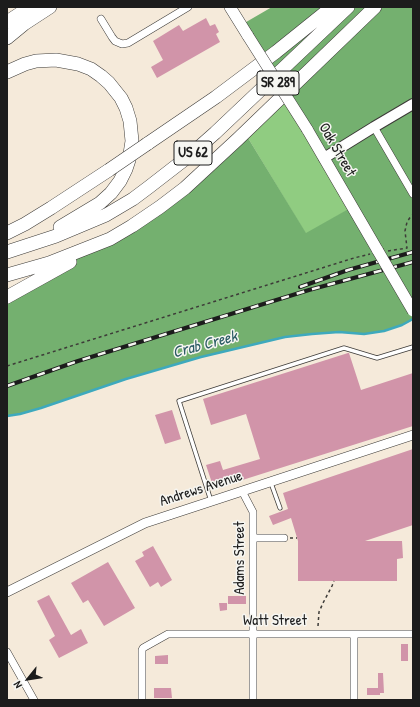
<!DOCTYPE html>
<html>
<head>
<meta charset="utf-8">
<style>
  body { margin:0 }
  #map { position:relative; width:420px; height:707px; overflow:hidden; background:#f5eada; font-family:"Patrick Hand",sans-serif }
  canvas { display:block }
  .frame { position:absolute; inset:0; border:8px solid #1c1c1c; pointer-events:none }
  .north { position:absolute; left:8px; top:659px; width:40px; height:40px; -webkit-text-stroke:3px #f6f6f2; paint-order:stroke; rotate:240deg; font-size:11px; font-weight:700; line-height:16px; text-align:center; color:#1c1c1c }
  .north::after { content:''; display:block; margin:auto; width:14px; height:18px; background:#1c1c1c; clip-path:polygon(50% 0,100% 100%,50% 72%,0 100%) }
</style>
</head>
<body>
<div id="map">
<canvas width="420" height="707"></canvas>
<div class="frame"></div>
<div class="north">N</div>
</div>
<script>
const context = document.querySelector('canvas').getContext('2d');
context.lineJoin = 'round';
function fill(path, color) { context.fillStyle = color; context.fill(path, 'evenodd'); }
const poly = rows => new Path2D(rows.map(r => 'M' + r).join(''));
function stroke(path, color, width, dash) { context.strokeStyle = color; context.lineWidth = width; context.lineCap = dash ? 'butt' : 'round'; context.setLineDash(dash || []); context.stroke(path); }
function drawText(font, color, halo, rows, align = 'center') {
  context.font = font + ' "Patrick Hand",sans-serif'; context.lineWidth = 3; context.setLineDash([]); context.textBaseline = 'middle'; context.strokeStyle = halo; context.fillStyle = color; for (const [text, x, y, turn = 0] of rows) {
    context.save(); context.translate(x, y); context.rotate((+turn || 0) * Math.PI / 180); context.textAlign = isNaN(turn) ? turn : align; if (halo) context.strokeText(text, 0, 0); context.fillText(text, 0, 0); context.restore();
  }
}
fill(poly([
  [286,94,353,207,306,234,245,133]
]), '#90cc81');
fill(poly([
  [272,7,413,7,413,319,402,325,384,331,364,334,339,332,312,334,285,337,201,357,126,379,41,408,7,417,7,297,110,239,245,133,306,233,352,207,241,25]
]), '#74b06f');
stroke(poly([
  [7,416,20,414,41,408,126,379,201,357,285,337,312,334,339,332,364,334,384,331,402,325,413,319]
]), '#3ea9bd', 2.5);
fill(poly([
  [206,18,210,26,215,24,219,32,216,34,220,42,157,78,151,67,163,60,153,41,179,25,183,31],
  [348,353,349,353,361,390,413,373,413,426,214,489,206,465,220,461,223,470,260,459,246,414,211,425,203,399],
  [172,410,181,439,165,444,155,415],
  [413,449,413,525,365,541,402,541,403,558,397,559,397,581,298,581,298,541,291,518,273,525,269,516,288,509,283,493],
  [153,546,172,580,161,587,158,582,150,587,135,561,144,556,142,552],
  [108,562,135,608,104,626,88,600,83,603,71,583],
  [49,595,71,635,81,629,88,643,59,658,49,640,55,636,37,601],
  [228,596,246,596,246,604,228,604],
  [219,603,227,603,227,610,220,611],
  [401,644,408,644,408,661,401,661],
  [168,655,168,664,155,664,155,656],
  [378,673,383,673,384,693,380,693,380,695,367,695,367,688,378,688],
  [154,688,171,688,172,698,154,698]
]), '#d194a9');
const service = poly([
  [271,483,280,508],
  [211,501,179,401,344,348,377,358,413,347]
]);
const minor = poly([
  [101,19,112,37,115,41,122,44,128,43,188,7],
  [374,127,413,194],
  [242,491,253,512,253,700],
  [254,538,284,538],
  [7,652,34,700],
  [142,700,142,650,143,648,168,634,413,634],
  [354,700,354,635]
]);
const tertiary = poly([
  [7,592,145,523,413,435]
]);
const secondary = poly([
  [324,158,374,127,413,104]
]);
const primary = poly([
  [230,7,248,36],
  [307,129,378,251]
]);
const motorway = poly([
  [7,22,30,7],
  [7,38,24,24,50,7],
  [7,72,25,64,36,61,56,60,78,64,91,69,101,76,109,83,121,98,126,108,130,121,132,141,129,160,126,169,120,181,111,193,100,203,60,227],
  [147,144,216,97,276,52,332,7],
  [7,233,25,224,51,208,109,170],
  [7,252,56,236,106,215,133,199,149,187,189,156,215,133,348,7],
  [7,275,49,263,110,239,132,226,160,207,185,188,238,139,375,7],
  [7,297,70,262]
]);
stroke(service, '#3d3b38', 5);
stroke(minor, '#3d3b38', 8);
stroke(tertiary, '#3d3b38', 10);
stroke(secondary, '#3d3b38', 12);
stroke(primary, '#3d3b38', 12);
stroke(motorway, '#3d3b38', 14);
stroke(poly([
  [388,251,407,248,405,231,407,222,411,216,413,215],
  [7,366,354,258,370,254],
  [290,538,297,538],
  [318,626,319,612,323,603,332,586,334,581]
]), '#3d3b38', 1.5, [3, 3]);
stroke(service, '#fff', 3.5);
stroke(minor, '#fff', 7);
stroke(tertiary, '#fff', 9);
stroke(secondary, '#fff', 10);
stroke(primary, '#fff', 11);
stroke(motorway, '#fff', 13);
const rail = poly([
  [300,287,348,270,413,252],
  [7,386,78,361,309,290,413,262]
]);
stroke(rail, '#1c1c1c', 4);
stroke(rail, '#f6f6f2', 2.5, [8]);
const primaryBridge = poly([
  [248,36,307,129],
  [378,251,413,311]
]);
const motorwayBridge = poly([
  [109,170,147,144]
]);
stroke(primaryBridge, '#3d3b38', 12, []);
stroke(motorwayBridge, '#3d3b38', 14, []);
stroke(primaryBridge, '#fff', 11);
stroke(motorwayBridge, '#fff', 13);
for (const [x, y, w] of [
  [278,83,42],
  [193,153,38]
]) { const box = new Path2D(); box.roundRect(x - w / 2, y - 12, w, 24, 3); context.fillStyle = '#f6f6f2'; context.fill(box); stroke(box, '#1c1c1c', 1); }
drawText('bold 14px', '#1c1c1c', null, [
  ["SR 289",278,83],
  ["US 62",193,153]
]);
drawText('15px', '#1c1c1c', '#f6f6f2', [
  ["Oak Street",337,150,60],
  ["Andrews Avenue",201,489,-18],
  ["Adams Street",240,558,-90],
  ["Watt Street",275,621]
]);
drawText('italic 16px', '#2b5b64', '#f6f6f2', [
  ["Crab Creek",205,345,-15]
]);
</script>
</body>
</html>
